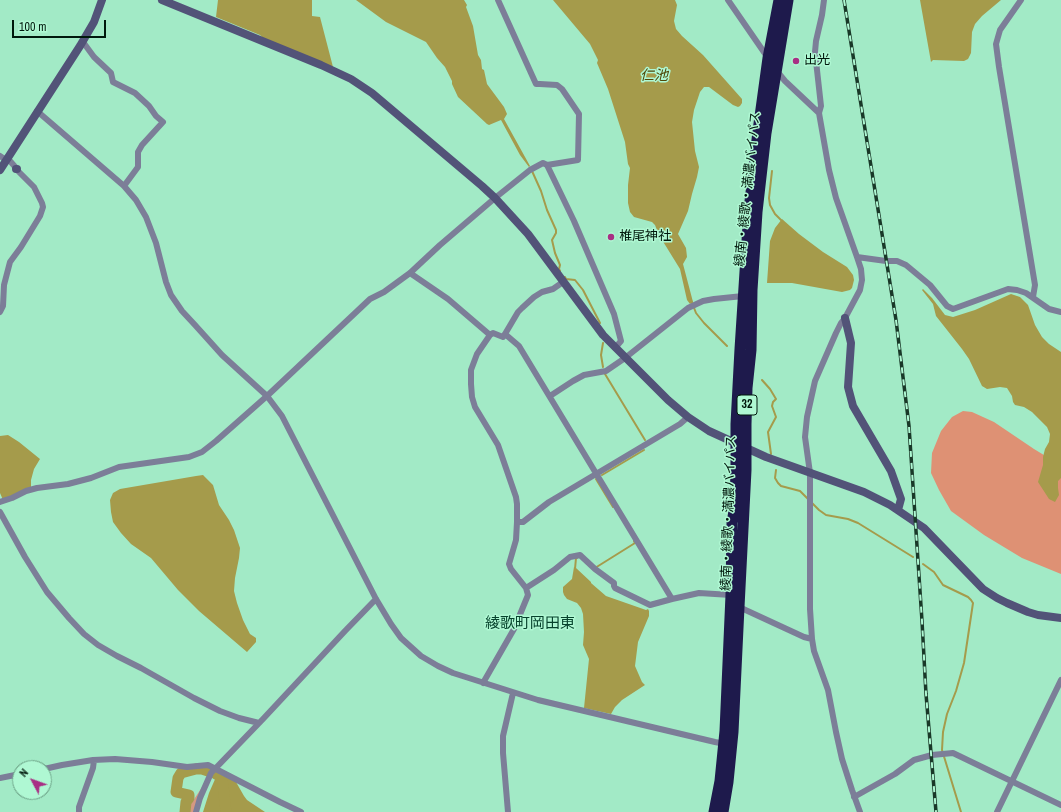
<!DOCTYPE html>
<html>
<head>
<meta charset="utf-8">
<style>
  body { margin:0 }
  #map { position:relative; width:1061px; height:812px; overflow:hidden; background:#a2eac6; font-family:"Archivo Narrow",sans-serif }
  canvas { display:block }
  .north { position:absolute; left:12px; top:760px; width:40px; height:40px; box-sizing:border-box; background:#aff8d3; border:1px solid #699e83; border-radius:50%; rotate:311deg; font-size:11px; font-weight:700; line-height:16px; text-align:center; color:#00180c }
  .north::after { content:''; display:block; margin:auto; width:14px; height:18px; background:#a82f84; clip-path:polygon(50% 0,100% 100%,50% 72%,0 100%) }
  .scale { position:absolute; left:12px; top:20px; width:94px; height:18px; box-sizing:border-box; border:2px solid #00180c; border-top:0; padding-left:5px; font-size:12px; line-height:14px; white-space:nowrap; color:#00180c; -webkit-text-stroke:3px #aff8d3; paint-order:stroke }
</style>
</head>
<body>
<div id="map">
<canvas width="1061" height="812"></canvas>
<div class="north">N</div>
<div class="scale">100 m</div>
</div>
<script>
const context = document.querySelector('canvas').getContext('2d');
context.lineJoin = 'round';
function fill(path, color) { context.fillStyle = color; context.fill(path, 'evenodd'); }
const poly = rows => new Path2D(rows.map(r => 'M' + r).join(''));
function stroke(path, color, width, dash) { context.strokeStyle = color; context.lineWidth = width; context.lineCap = dash ? 'butt' : 'round'; context.setLineDash(dash || []); context.stroke(path); }
function drawText(font, color, halo, rows, align = 'center') {
  context.font = font + ' "Archivo Narrow","Noto Sans JP",sans-serif'; context.lineWidth = 3; context.setLineDash([]); context.textBaseline = 'middle'; context.strokeStyle = halo; context.fillStyle = color; for (const [text, x, y, turn = 0] of rows) {
    context.save(); context.translate(x, y); context.rotate((+turn || 0) * Math.PI / 180); context.textAlign = isNaN(turn) ? turn : align; if (halo) context.strokeText(text, 0, 0); context.fillText(text, 0, 0); context.restore();
  }
}
fill(poly([
  [204,784,194,812,187,812,187,808,193,801]
]), '#d49982');
fill(poly([
  [963,411,972,412,994,422,1034,449,1057,463,1061,465,1061,574,1022,558,984,535,951,511,939,490,931,473,932,453,941,431,952,417]
]), '#de9174');
fill(poly([
  [218,0,312,0,312,16,320,17,333,67,263,38,260,35,216,17],
  [356,0,464,0,467,5,466,7,473,26,478,55,481,60,482,69,484,70,487,84,504,107,507,114,504,119,530,166,529,167,520,155,501,120,489,125,487,124,458,97,452,84,452,81,445,67,437,58,426,42,386,22],
  [553,0,675,0,677,5,674,21,676,29,682,36,703,55,742,99,742,103,740,106,738,107,733,105,709,87,704,87,700,92,694,110,692,122,695,151,699,167,697,177,692,194,688,211,678,234,686,248,687,257,683,264,693,302,690,304,687,300,680,269,659,235,655,225,652,222,634,217,630,212,628,203,628,185,630,168,628,164,625,142,608,89,597,63,598,60,590,44],
  [920,0,1001,0,982,16,975,24,972,32,971,53,968,59,964,61,933,60,931,62],
  [782,219,799,234,823,252,847,267,853,275,854,280,852,288,850,290,842,292,792,283,767,283,770,241,775,228],
  [923,289,932,298,945,315,953,317,975,310,1011,294,1020,297,1028,305,1035,325,1042,337,1049,344,1061,352,1061,478,1058,481,1058,488,1059,495,1055,502,1049,499,1038,482,1043,465,1043,457,1045,449,1049,442,1050,434,1047,427,1032,412,1024,407,1015,405,1013,402,1012,396,1007,388,1000,387,987,389,982,386,969,359,962,349,936,316,933,304,922,290],
  [8,435,19,442,40,459,34,469,31,480,31,488,3,500,0,493,0,436],
  [203,475,213,485,219,505,229,520,234,530,240,548,239,558,235,578,234,591,237,603,243,620,250,634,256,638,256,642,247,652,199,611,178,590,151,558,131,544,121,533,113,522,111,512,110,500,113,493,120,489,196,476],
  [574,567,576,568,591,582,591,583,606,596,646,610,648,609,649,611,649,616,638,642,635,666,642,682,645,685,622,700,615,707,611,714,584,708,589,659,583,645,584,632,583,614,581,608,577,603,567,599,564,595,563,592,563,587,572,579],
  [227,776,236,782,244,796,247,800,265,812,203,812,209,793,216,777,224,781]
]), '#a59b4b');
stroke(poly([
  [532,171,541,191,547,210,556,230,556,233,552,240,555,253,560,265,559,269,560,271],
  [772,171,769,198,770,205,775,214,783,222],
  [565,277,566,279,575,280,583,290,600,323],
  [691,300,696,313,704,323,727,346],
  [603,343,601,355,603,367],
  [605,374,645,440],
  [762,380,770,389,776,399,773,402,772,406,776,417,768,432,771,454],
  [776,470,775,478,778,483,781,486,800,491,809,500],
  [602,475,644,450],
  [596,479,613,507],
  [812,503,819,510,826,515,848,519,858,523,913,557],
  [923,564,934,572,943,585,968,597,971,600,973,603,964,663,956,691,947,714,943,732,942,750,961,812],
  [595,568,635,543,634,541],
  [575,569,576,558,577,558]
]), '#a59b4b', 2);
stroke(poly([
  [216,774,222,777,226,812],
  [185,812,186,802,189,798,189,795,176,792,178,778,181,773,196,769,202,769,208,771]
]), '#a59b4b', 11);
stroke(poly([
  [728,0,768,58],
  [824,0,822,15,816,41,815,52,821,106,819,113,829,170,836,198,857,257,861,269,862,280,860,290,845,318,841,323,836,333,815,381,807,417,805,437,810,473,810,609,812,639,814,651,828,690,836,732,842,759,852,790,860,812],
  [1021,0,1000,30,996,44,999,67,1035,285,1033,297],
  [83,42,94,57,111,73,113,82,135,93,149,106,156,116,163,122,142,145,138,152,138,167,124,186],
  [776,70,785,81,819,113],
  [37,111,124,186,136,200,146,217,156,243,166,282,171,295,182,311,195,325,222,355,267,396,282,416,376,599,391,624,401,638,421,656,438,666,453,673,538,700,715,742,725,744],
  [0,156,6,160,10,161,17,169],
  [547,165,574,221,614,314,621,341,615,348],
  [857,257,886,261,897,261,906,265,930,285,947,306,953,309,1008,289,1017,290,1026,293,1049,309,1061,312],
  [410,273,448,299,490,335],
  [0,312,3,306,4,285,10,262,21,247,40,216,43,207,42,203,34,187,16,169],
  [505,334,518,312,522,308,534,297,542,292,553,289,563,282],
  [550,396,573,381,584,375,606,371,625,358,688,308,703,301,714,299,743,296],
  [0,502,12,498,26,491,37,488,68,484,91,478,119,467,189,457,202,452,216,441,267,396,370,299,384,292,410,273,440,245,495,198,530,170,543,163,547,165,578,160,579,114,562,89,557,85,540,84,536,84,498,0],
  [0,512,25,557,47,592,69,618,84,634,98,645,117,656,141,668,194,698,220,711,239,718,259,723],
  [517,522,523,522,549,502,680,424,688,417],
  [526,588,554,570,570,557,580,555,595,569,614,583,614,586,615,588,650,605,672,599,699,593,731,595],
  [739,607,804,637,812,639],
  [483,683,514,629,528,595,526,588,511,569,509,564,516,540,517,522,517,504,516,497,498,445,475,407,472,397,471,384,471,370,477,354,490,335,493,333,503,337,505,334,519,346,672,599],
  [44,769,62,765,93,760,115,759,152,762,187,767,208,765,280,802,301,812],
  [0,778,20,774],
  [854,797,895,774,914,760,932,755,953,753,1061,805],
  [79,812,79,807,93,768,94,760],
  [196,812,200,798,211,773,263,719,345,631,376,599],
  [508,812,503,753,503,736,513,693],
  [997,812,1061,680]
]), '#7c7e98', 6);
stroke(poly([
  [162,0,321,65,351,79,372,93,482,186,495,198,528,234,603,335,668,400,688,417,709,431,766,457,864,492,890,505,924,528,983,589,997,598,1007,603,1028,612,1038,615,1061,618],
  [16,169,17,169],
  [0,170,80,46,94,22,102,0],
  [845,318,851,343,848,387,853,406,891,471,901,499,898,510]
]), '#525378', 8);
stroke(poly([
  [714,812,720,781,725,731,731,595,732,523,735,505,736,469,736,424,740,349,749,210,758,131,768,58,779,0],
  [723,812,728,782,733,732,739,607,746,470,746,424,747,388,751,350,752,290,757,212,766,133,788,0]
]), '#1e1a4c', 11);
const rail = poly([
  [844,0,896,320,909,426,922,621,926,694,936,812]
]);
stroke(rail, '#193828', 3.5);
stroke(rail, '#aff8d3', 2, [6]);
for (const [x, y, r, color] of [
  [796,61,4,"#a82f84"],
  [611,237,4,"#a82f84"]
]) { const dot = new Path2D(); dot.arc(x, y, r, 0, 2 * Math.PI); context.fillStyle = color; context.fill(dot); stroke(dot, '#aff8d3', 1.5); }
for (const [x, y, w] of [
  [747,405,20]
]) { const box = new Path2D(); box.roundRect(x - w / 2, y - 10, w, 20, 3); context.fillStyle = '#aff8d3'; context.fill(box); stroke(box, '#00180c', 1); }
drawText('bold 12px', '#00180c', null, [
  ["32",747,405]
]);
drawText('13px', '#00180c', '#aff8d3', [
  ["出光",804,61],
  ["椎尾神社",619,237]
], 'left');
drawText('13px', '#00180c', '#aff8d3', [
  ["綾南・綾歌・満濃バイパス",748,189,-84],
  ["綾南・綾歌・満濃バイパス",729,513,-88]
]);
drawText('italic 14px', '#504808', '#aff8d3', [
  ["仁池",654,76]
]);
drawText('15px', '#06422c', '#aff8d3', [
  ["綾歌町岡田東",530,624]
]);
</script>
</body>
</html>
